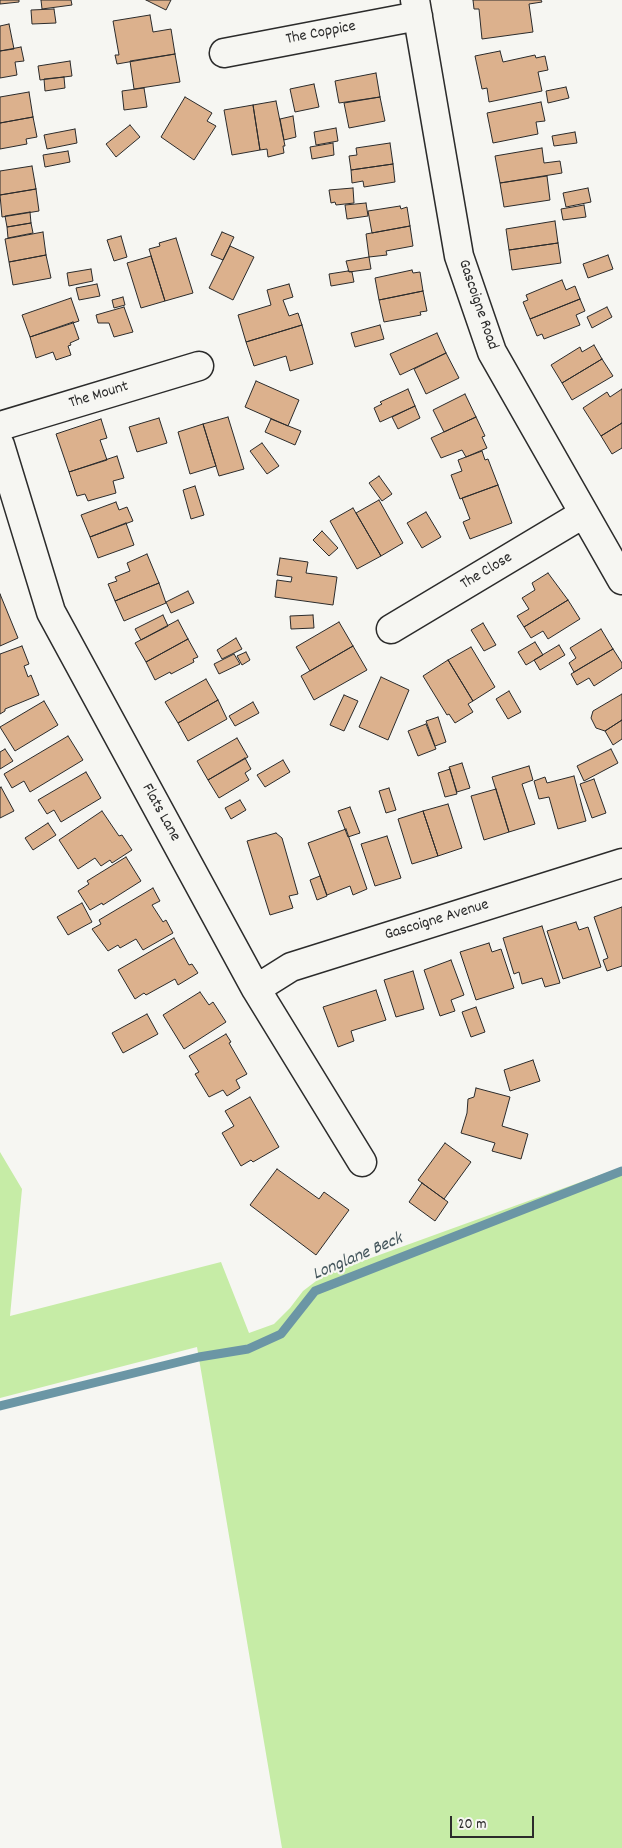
<!DOCTYPE html>
<html>
<head>
<meta charset="utf-8">
<style>
  body { margin:0 }
  #map { position:relative; width:622px; height:1848px; overflow:hidden; background:#f6f6f2; font-family:Dekko,sans-serif }
  canvas { display:block }
  .scale { position:absolute; left:450px; top:1816px; width:84px; height:22px; box-sizing:border-box; border:2px solid #2b2b2b; border-top:0; padding-left:6px; font-size:15px; line-height:18px; white-space:nowrap; color:#2b2b2b; -webkit-text-stroke:4px #f6f6f2; paint-order:stroke }
</style>
</head>
<body>
<div id="map">
<canvas width="622" height="1848"></canvas>
<div class="scale">20 m</div>
</div>
<script>
const context = document.querySelector('canvas').getContext('2d');
context.lineJoin = 'round';
function fill(path, color) { context.fillStyle = color; context.fill(path, 'evenodd'); }
const poly = rows => new Path2D(rows.map(r => 'M' + r).join(''));
function stroke(path, color, width, dash) { context.strokeStyle = color; context.lineWidth = width; context.lineCap = dash ? 'butt' : 'round'; context.setLineDash(dash || []); context.stroke(path); }
function drawText(font, color, halo, rows, align = 'center') {
  context.font = font + ' Dekko,sans-serif'; context.lineWidth = 4.5; context.setLineDash([]); context.textBaseline = 'middle'; context.strokeStyle = halo; context.fillStyle = color; for (const [text, x, y, turn = 0] of rows) {
    context.save(); context.translate(x, y); context.rotate((+turn || 0) * Math.PI / 180); context.textAlign = isNaN(turn) ? turn : align; if (halo) context.strokeText(text, 0, 0); context.fillText(text, 0, 0); context.restore();
  }
}
fill(poly([
  [0,1152,22,1189,10,1316,221,1262,249,1333,274,1324,290,1308,303,1291,324,1275,622,1167,622,1848,282,1848,197,1347,0,1398]
]), '#c6eca6');
stroke(poly([
  [0,1406,199,1357,248,1349,281,1334,315,1291,622,1171]
]), '#6b96a5', 9);
const building = poly([
  [0,0,19,0,19,2,0,4,0,0],
  [41,0,71,0,72,5,42,9,41,0],
  [146,0,171,0,166,10,146,0],
  [473,0,541,0,542,2,529,4,533,32,482,39,479,9,474,9,473,0],
  [54,9,56,23,32,24,31,10,54,9],
  [150,15,153,32,171,29,175,54,117,64,115,55,119,55,113,21,150,15],
  [9,24,14,49,0,51,0,26,9,24],
  [21,47,24,61,15,62,17,75,0,78,0,51,21,47],
  [500,51,503,62,535,55,536,58,545,56,548,70,538,72,542,91,489,102,487,88,482,89,475,56,500,51],
  [175,54,180,82,134,89,130,61,175,54],
  [70,61,72,76,40,80,38,66,70,61],
  [376,73,380,97,339,103,335,81,376,73],
  [64,77,65,88,45,91,44,79,64,77],
  [314,84,319,107,295,112,290,89,314,84],
  [566,87,569,98,548,103,546,91,566,87],
  [144,88,147,107,124,110,122,91,144,88],
  [29,92,33,117,0,123,0,97,29,92],
  [185,97,212,113,207,121,216,126,194,160,161,137,185,97],
  [380,97,385,121,349,128,344,103,380,97],
  [276,101,285,146,283,146,284,153,268,157,267,149,260,150,253,105,276,101],
  [541,102,545,121,536,122,538,134,493,143,487,113,541,102],
  [253,105,260,150,232,155,224,110,253,105],
  [293,116,296,137,284,140,280,119,293,116],
  [33,117,37,137,26,139,27,144,0,149,0,123,33,117],
  [130,125,140,137,116,157,106,144,130,125],
  [336,128,338,141,316,145,314,132,336,128],
  [75,129,77,143,47,149,44,135,75,129],
  [575,132,577,143,554,146,552,136,575,132],
  [333,143,334,155,312,159,310,147,333,143],
  [390,143,393,164,351,170,349,156,357,155,356,148,390,143],
  [542,148,544,163,560,161,562,173,500,183,495,156,542,148],
  [68,151,70,162,45,167,43,155,68,151],
  [393,164,395,182,364,187,363,181,352,183,351,170,393,164],
  [32,166,36,189,0,195,0,171,32,166],
  [547,176,550,200,504,207,500,183,547,176],
  [353,188,354,203,336,205,335,202,331,203,329,190,353,188],
  [588,188,591,202,566,207,563,193,588,188],
  [36,189,39,211,2,217,0,195,36,189],
  [366,203,368,216,347,219,345,205,366,203],
  [584,205,586,217,563,220,561,209,584,205],
  [400,206,401,209,407,207,410,226,372,233,368,211,400,206],
  [30,212,31,223,7,227,5,216,30,212],
  [555,221,558,243,509,250,506,229,555,221],
  [31,223,33,233,8,238,7,227,31,223],
  [410,226,413,246,386,251,387,255,369,257,366,234,410,226],
  [43,232,46,255,9,262,5,239,43,232],
  [222,232,234,237,223,260,211,255,222,232],
  [121,236,127,257,114,261,107,240,121,236],
  [176,238,193,293,165,301,149,249,160,246,159,243,176,238],
  [558,243,561,263,512,270,509,250,558,243],
  [230,246,254,257,233,300,209,288,230,246],
  [46,255,51,278,13,285,9,262,46,255],
  [608,255,613,269,588,278,583,264,608,255],
  [151,256,165,301,141,308,127,263,151,256],
  [369,257,371,269,349,272,346,261,369,257],
  [91,269,93,281,69,286,67,273,91,269],
  [412,270,413,273,420,272,423,291,379,300,375,278,412,270],
  [348,271,352,272,354,282,331,286,329,274,348,271],
  [562,280,566,290,575,286,580,299,530,319,523,302,528,300,526,295,562,280],
  [97,284,100,296,79,300,76,288,97,284],
  [289,284,293,297,283,300,289,316,298,313,302,325,246,342,238,315,271,305,267,290,289,284],
  [423,291,427,311,420,312,421,315,384,322,379,300,423,291],
  [123,297,125,305,114,308,112,300,123,297],
  [71,298,79,321,30,337,22,315,71,298],
  [580,299,585,311,576,315,580,325,544,339,542,334,537,336,530,319,580,299],
  [124,307,133,332,114,337,109,323,98,323,96,315,124,307],
  [607,307,612,317,592,328,587,317,607,307],
  [73,322,79,339,70,343,71,345,68,346,71,355,56,360,53,352,36,358,30,337,73,322],
  [302,325,313,364,290,371,286,356,254,366,246,342,302,325],
  [380,325,384,339,355,347,351,333,380,325],
  [437,333,446,353,400,375,390,354,437,333],
  [594,345,602,359,562,383,551,365,580,347,582,352,594,345],
  [446,353,459,378,426,394,414,369,446,353],
  [602,359,613,376,572,400,562,383,602,359],
  [256,381,299,400,288,426,245,407,256,381],
  [408,389,415,406,380,422,374,408,382,404,380,402,408,389],
  [622,389,622,423,601,436,583,408,607,392,610,397,622,389],
  [465,394,476,417,444,432,433,410,465,394],
  [415,406,420,418,398,429,392,417,415,406],
  [228,417,244,469,219,476,203,424,228,417],
  [476,417,485,436,482,437,487,448,466,457,462,450,441,458,431,438,476,417],
  [159,418,167,443,137,452,129,427,159,418],
  [101,419,107,438,100,440,107,460,69,472,56,434,101,419],
  [271,419,301,431,295,445,265,432,271,419],
  [622,423,622,448,612,454,601,436,622,423],
  [203,424,216,466,190,474,178,432,203,424],
  [262,443,279,466,267,474,250,451,262,443],
  [482,451,485,460,488,459,498,485,460,499,451,475,462,471,458,460,482,451],
  [117,456,124,478,113,481,116,493,88,501,85,494,77,496,69,472,117,456],
  [379,476,392,494,382,501,369,483,379,476],
  [498,485,512,523,470,539,463,522,470,519,462,498,498,485],
  [195,486,204,515,191,519,183,490,195,486],
  [379,500,403,543,381,556,356,513,379,500],
  [116,502,119,510,127,507,133,521,90,537,81,515,116,502],
  [353,508,381,556,357,569,330,521,353,508],
  [426,512,441,537,422,548,407,523,426,512],
  [126,523,134,545,98,558,90,537,126,523],
  [322,531,338,548,329,556,313,540,322,531],
  [147,554,159,583,115,601,108,584,117,581,115,577,130,571,127,563,147,554],
  [280,558,308,562,306,573,337,577,333,605,275,597,277,580,291,582,292,577,277,575,280,558],
  [548,573,568,600,524,627,517,616,529,609,522,598,535,590,532,583,548,573],
  [159,583,166,603,124,621,115,601,159,583],
  [188,591,194,603,171,613,166,602,188,591],
  [0,594,18,638,0,646,0,594],
  [568,600,580,619,548,639,543,631,531,638,524,627,568,600],
  [163,615,168,626,141,640,135,629,163,615],
  [313,615,314,628,291,629,290,616,313,615],
  [178,620,188,639,146,662,135,643,178,620],
  [339,622,353,646,310,671,296,647,339,622],
  [483,623,496,645,484,651,471,630,483,623],
  [601,629,613,649,574,672,569,663,576,658,570,648,601,629],
  [236,638,242,649,222,659,217,650,236,638],
  [188,639,198,657,193,659,194,662,171,674,170,672,155,680,146,662,188,639],
  [535,642,543,655,526,665,518,652,535,642],
  [559,645,565,655,540,670,534,660,559,645],
  [22,646,29,664,24,666,28,677,31,675,39,695,5,709,5,711,0,714,0,654,22,646],
  [353,646,367,670,314,700,301,676,353,646],
  [471,647,495,687,473,701,448,660,471,647],
  [613,649,622,663,622,668,594,686,589,678,577,685,571,674,613,649],
  [246,652,250,660,242,665,237,656,246,652],
  [234,654,240,664,219,674,214,664,234,654],
  [448,660,473,701,468,704,473,712,455,723,449,714,447,715,423,676,448,660],
  [381,677,409,690,388,740,359,727,381,677],
  [206,679,218,700,178,723,165,702,206,679],
  [509,691,521,712,508,719,496,699,509,691],
  [622,694,622,720,605,731,596,728,591,718,593,711,622,694],
  [344,695,358,701,344,731,330,725,344,695],
  [218,700,227,719,188,741,178,723,218,700],
  [44,701,58,725,15,751,0,727,44,701],
  [253,702,259,713,235,726,229,716,253,702],
  [438,717,446,742,435,746,426,721,438,717],
  [622,720,622,739,613,745,605,731,622,720],
  [426,724,436,749,418,756,408,731,426,724],
  [68,736,83,760,30,792,24,781,12,788,4,774,68,736],
  [237,738,248,757,208,780,197,761,237,738],
  [5,749,13,761,0,769,0,752,5,749],
  [611,749,618,763,584,781,577,766,611,749],
  [245,758,251,769,245,773,249,780,219,798,208,780,245,758],
  [283,760,290,772,265,787,257,775,283,760],
  [462,763,470,788,457,792,449,767,462,763],
  [529,766,533,780,522,784,535,824,509,832,492,777,529,766],
  [450,769,457,794,445,797,438,773,450,769],
  [86,772,101,798,61,822,54,810,47,814,38,800,86,772],
  [574,776,586,821,558,829,549,797,539,799,534,781,545,777,547,783,574,776],
  [594,779,606,813,592,818,580,784,594,779],
  [1,787,14,811,0,818,0,788,1,787],
  [389,788,396,810,386,813,379,791,389,788],
  [496,789,509,832,484,840,471,796,496,789],
  [240,800,246,810,231,819,225,808,240,800],
  [448,804,462,848,438,856,423,811,448,804],
  [350,807,360,833,348,837,338,811,350,807],
  [102,811,119,836,122,835,132,850,112,863,110,860,101,866,95,858,78,869,59,840,102,811],
  [423,811,438,856,412,864,398,819,423,811],
  [48,823,56,835,33,850,25,838,48,823],
  [346,829,367,889,353,895,350,886,327,895,308,843,346,829],
  [276,833,282,838,298,894,289,896,293,908,270,915,247,841,276,833],
  [387,836,401,878,375,886,361,844,387,836],
  [126,857,141,881,103,905,102,903,90,910,78,891,89,884,87,881,126,857],
  [320,876,327,896,317,900,310,880,320,876],
  [153,888,160,901,152,905,163,922,166,920,173,933,143,950,136,939,120,948,118,945,108,951,92,929,101,924,99,920,153,888],
  [82,903,92,922,68,935,57,917,82,903],
  [622,907,622,966,607,971,603,960,608,958,594,917,622,907],
  [576,922,579,930,588,927,601,967,563,979,547,931,576,922],
  [542,926,560,983,545,987,542,978,522,984,519,972,514,974,503,938,542,926],
  [174,938,189,965,192,964,198,973,178,985,175,979,146,995,144,993,135,999,118,970,174,938],
  [489,943,492,952,501,949,514,988,476,1000,460,952,489,943],
  [451,960,464,995,451,1000,455,1011,440,1016,424,970,451,960],
  [413,971,424,1009,396,1017,384,980,413,971],
  [376,990,386,1020,351,1031,354,1041,338,1047,323,1007,376,990],
  [200,992,209,1005,213,1002,226,1022,184,1049,163,1015,200,992],
  [476,1007,485,1032,471,1037,462,1012,476,1007],
  [147,1014,158,1034,123,1053,112,1033,147,1014],
  [226,1034,231,1042,229,1043,247,1074,236,1080,240,1088,227,1096,223,1090,209,1097,195,1074,199,1072,189,1056,226,1034],
  [533,1060,540,1081,510,1091,504,1070,533,1060],
  [476,1088,510,1097,502,1126,528,1134,521,1159,492,1151,495,1143,461,1133,467,1113,468,1099,474,1097,476,1088],
  [250,1097,279,1147,253,1162,251,1160,241,1166,222,1133,234,1126,225,1111,250,1097],
  [445,1143,471,1162,444,1199,418,1180,445,1143],
  [277,1169,319,1199,324,1192,349,1210,316,1255,250,1205,277,1169],
  [422,1183,448,1202,435,1221,409,1202,422,1183]
]);
fill(building, '#dcb18d');
stroke(building, '#2b2b2b', 1);
const street = poly([
  [415,0,459,256,492,352,622,580],
  [224,53,418,16],
  [0,426,199,366],
  [0,445,51,612,256,989,362,1162],
  [391,629,583,514],
  [256,989,291,967,622,863]
]);
stroke(street, '#2b2b2b', 31);
stroke(street, '#f6f6f2', 28);
drawText('16px', '#2b2b2b', '#f6f6f2', [
  ["The Coppice",321,34,-11],
  ["Gascoigne Road",477,305,71],
  ["The Mount",99,396,-17],
  ["The Close",487,572,-31],
  ["Flats Lane",160,813,61],
  ["Gascoigne Avenue",437,921,-17]
]);
drawText('italic 18px', '#46585e', '#f6f6f2', [
  ["Longlane Beck",358,1258,-23]
]);
</script>
</body>
</html>
